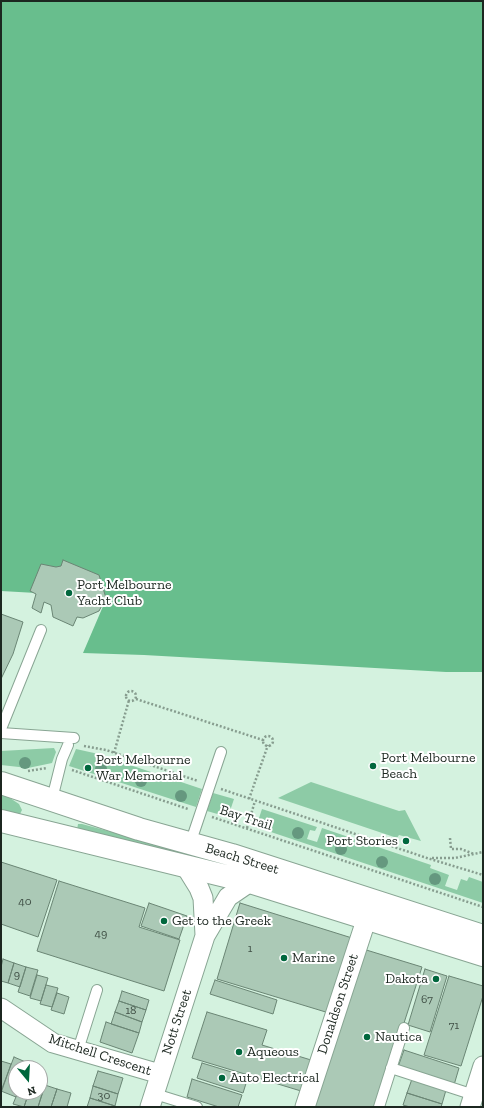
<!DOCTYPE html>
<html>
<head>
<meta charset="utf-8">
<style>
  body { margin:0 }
  #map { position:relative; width:484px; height:1108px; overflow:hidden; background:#d4f2df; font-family:"Zilla Slab",serif }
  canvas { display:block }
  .frame { position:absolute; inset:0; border:2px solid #1c2720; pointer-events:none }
  .north { position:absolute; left:8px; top:1060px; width:40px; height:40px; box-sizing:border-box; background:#fff; border:1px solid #a4a9a6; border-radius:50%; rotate:162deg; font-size:11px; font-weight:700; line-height:16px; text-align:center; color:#1c2720 }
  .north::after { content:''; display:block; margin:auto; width:14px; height:18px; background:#00673d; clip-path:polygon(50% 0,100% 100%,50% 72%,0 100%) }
</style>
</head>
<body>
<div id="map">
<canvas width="484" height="1108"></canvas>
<div class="frame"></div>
<div class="north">N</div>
</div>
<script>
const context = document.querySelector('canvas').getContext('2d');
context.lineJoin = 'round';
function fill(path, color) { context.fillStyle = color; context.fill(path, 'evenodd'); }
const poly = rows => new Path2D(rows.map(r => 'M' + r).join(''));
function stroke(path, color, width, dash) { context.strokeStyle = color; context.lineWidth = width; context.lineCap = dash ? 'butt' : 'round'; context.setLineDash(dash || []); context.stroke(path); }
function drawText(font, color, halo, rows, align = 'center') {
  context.font = font + ' "Zilla Slab",serif'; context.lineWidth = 4; context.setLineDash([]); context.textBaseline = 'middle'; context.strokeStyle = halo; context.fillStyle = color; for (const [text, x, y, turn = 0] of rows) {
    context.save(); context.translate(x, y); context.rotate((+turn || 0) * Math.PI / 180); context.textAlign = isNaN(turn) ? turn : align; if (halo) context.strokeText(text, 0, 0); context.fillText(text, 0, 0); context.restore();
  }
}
fill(poly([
  [54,748,56,752,52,763,28,768,1,765,1,751],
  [76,749,94,753,202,789,196,807,69,766],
  [311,782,399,811,405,810,421,841,399,835,397,838,278,798],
  [1,792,19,804,22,810,20,814,1,812],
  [213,793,234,799,228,817,207,811],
  [262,809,317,827,315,831,310,830,307,839,317,842,322,828,431,865,430,868,449,875,445,886,457,890,461,879,467,881,469,877,483,882,483,903,256,827],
  [78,824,82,824,197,855,195,860,77,830]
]), '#8dcba6');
fill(poly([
  [1,1,483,1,483,672,446,672,144,655,83,653,107,597,1,591]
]), '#68be8d');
const building = poly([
  [63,560,99,575,106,598,99,611,83,618,77,617,73,626,53,617,51,605,44,602,41,613,32,608,36,594,30,591,41,564,56,567,61,566,63,560],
  [1,614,23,622,13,654,1,679,1,614],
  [1,862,57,880,38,937,1,924,1,862],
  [59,881,145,908,139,927,180,940,164,991,37,951,59,881],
  [149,903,187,916,179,939,141,926,149,903],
  [240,903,352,938,329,1013,217,979,240,903],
  [363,949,422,967,377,1107,313,1107,363,949],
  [3,959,14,963,8,983,1,981,1,967,3,959],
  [14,963,26,967,20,987,8,983,14,963],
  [26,967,38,970,30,996,18,992,26,967],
  [425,969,447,976,430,1032,408,1025,425,969],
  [37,975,48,978,41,1001,30,998,37,975],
  [449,976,483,986,483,996,461,1066,424,1055,449,976],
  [215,980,277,1000,273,1014,210,994,215,980],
  [46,985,58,988,52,1007,40,1004,46,985],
  [122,991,149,1000,146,1010,119,1001,122,991],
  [57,993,69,997,64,1014,51,1010,57,993],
  [119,1001,146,1010,142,1022,115,1012,119,1001],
  [115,1012,142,1022,139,1033,111,1024,115,1012],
  [207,1012,267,1030,262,1045,311,1060,301,1091,192,1058,207,1012],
  [106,1022,139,1033,132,1053,100,1042,106,1022],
  [404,1050,459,1068,454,1085,398,1067,404,1050],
  [14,1057,28,1063,26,1068,16,1068,16,1092,18,1092,16,1097,1,1091,14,1057],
  [1,1061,11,1064,1,1093,1,1061],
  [202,1063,248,1077,243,1093,197,1078,202,1063],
  [98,1071,123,1078,118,1094,93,1086,98,1071],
  [192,1079,242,1095,238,1107,219,1107,187,1097,192,1079],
  [412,1079,446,1090,442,1104,407,1093,412,1079],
  [40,1083,45,1085,38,1107,24,1107,29,1092,40,1092,40,1083],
  [45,1085,57,1089,51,1107,38,1107,45,1085],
  [93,1086,118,1094,115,1106,90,1098,93,1086],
  [57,1089,71,1093,67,1107,51,1107,57,1089],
  [18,1092,29,1092,24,1107,13,1104,18,1092],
  [407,1093,442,1104,441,1107,410,1107,403,1105,407,1093],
  [90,1098,115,1106,114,1107,87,1107,90,1098]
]);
fill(building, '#abc9b6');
stroke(building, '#6a8574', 1);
const lane = poly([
  [1,729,41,630],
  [1,733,74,738],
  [52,799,62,759,68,745],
  [190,844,221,752],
  [78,1050,97,990],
  [391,1068,474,1095],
  [155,1094,197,1107],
  [379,1107,404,1028]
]);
const street = poly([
  [186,867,199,888,203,898,205,935],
  [1,1008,53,1043,160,1074],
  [150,1107,205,936,228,897,250,882],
  [305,1107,371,905],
  [470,1107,483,1066]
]);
const secondary = poly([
  [1,783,139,829,232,855,483,936],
  [1,821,250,882,483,955]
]);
stroke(lane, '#88a593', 12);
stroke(street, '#88a593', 21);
stroke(secondary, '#88a593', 24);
stroke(poly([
  '126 696a5 5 0 1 1 10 0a5 5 0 1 1-10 0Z',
  [136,699,263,740],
  '263 741a5 5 0 1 1 10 0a5 5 0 1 1-10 0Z',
  [84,746,106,750,198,781],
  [114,753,129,700],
  [72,770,188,809],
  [28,771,47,768],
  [221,789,427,858,483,875],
  [249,799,268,745],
  [212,817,483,907],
  [247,828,255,801],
  [450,838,451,849,461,849,474,854],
  [432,858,455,858,483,852]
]), '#879d8f', 2.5, [2, 2]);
stroke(lane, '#fff', 10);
stroke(street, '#fff', 19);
stroke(secondary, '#fff', 22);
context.fillStyle = '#65987f';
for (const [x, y] of [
  [25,763],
  [101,769],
  [141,781],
  [181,796],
  [298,833],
  [341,849],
  [382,862],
  [435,879]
]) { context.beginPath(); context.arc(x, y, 6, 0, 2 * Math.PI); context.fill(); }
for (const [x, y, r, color] of [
  [69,593,4,"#00673d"],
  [373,766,4,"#00673d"],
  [88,768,4,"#00673d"],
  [406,841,4,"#00673d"],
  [164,921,4,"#00673d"],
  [284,958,4,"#00673d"],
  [436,979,4,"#00673d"],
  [367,1037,4,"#00673d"],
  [239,1052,4,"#00673d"],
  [222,1078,4,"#00673d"]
]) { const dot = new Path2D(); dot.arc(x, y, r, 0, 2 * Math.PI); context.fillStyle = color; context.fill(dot); stroke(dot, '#fff', 1.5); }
drawText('12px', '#405046', null, [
  ["40",25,902],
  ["49",101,934],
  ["1",250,949],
  ["9",17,975],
  ["67",427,1000],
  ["18",131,1011],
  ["71",454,1026],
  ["30",104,1096]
]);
drawText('14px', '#1c2720', '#fff', [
  ["Port Melbourne",77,585],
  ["Yacht Club",77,601],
  ["Port Melbourne",381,758],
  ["Beach",381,774],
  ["Port Melbourne",96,760],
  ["War Memorial",96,776],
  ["Port Stories",398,841,"right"],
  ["Get to the Greek",172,921],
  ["Marine",292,958],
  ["Dakota",428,979,"right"],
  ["Nautica",375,1037],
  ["Aqueous",247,1052],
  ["Auto Electrical",230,1078]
], 'left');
drawText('14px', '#1c2720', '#fff', [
  ["Bay Trail",246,818,18],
  ["Beach Street",242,859,17],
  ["Donaldson Street",338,1004,-72],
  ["Nott Street",177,1022,-72],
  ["Mitchell Crescent",100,1055,18]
]);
</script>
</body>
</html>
